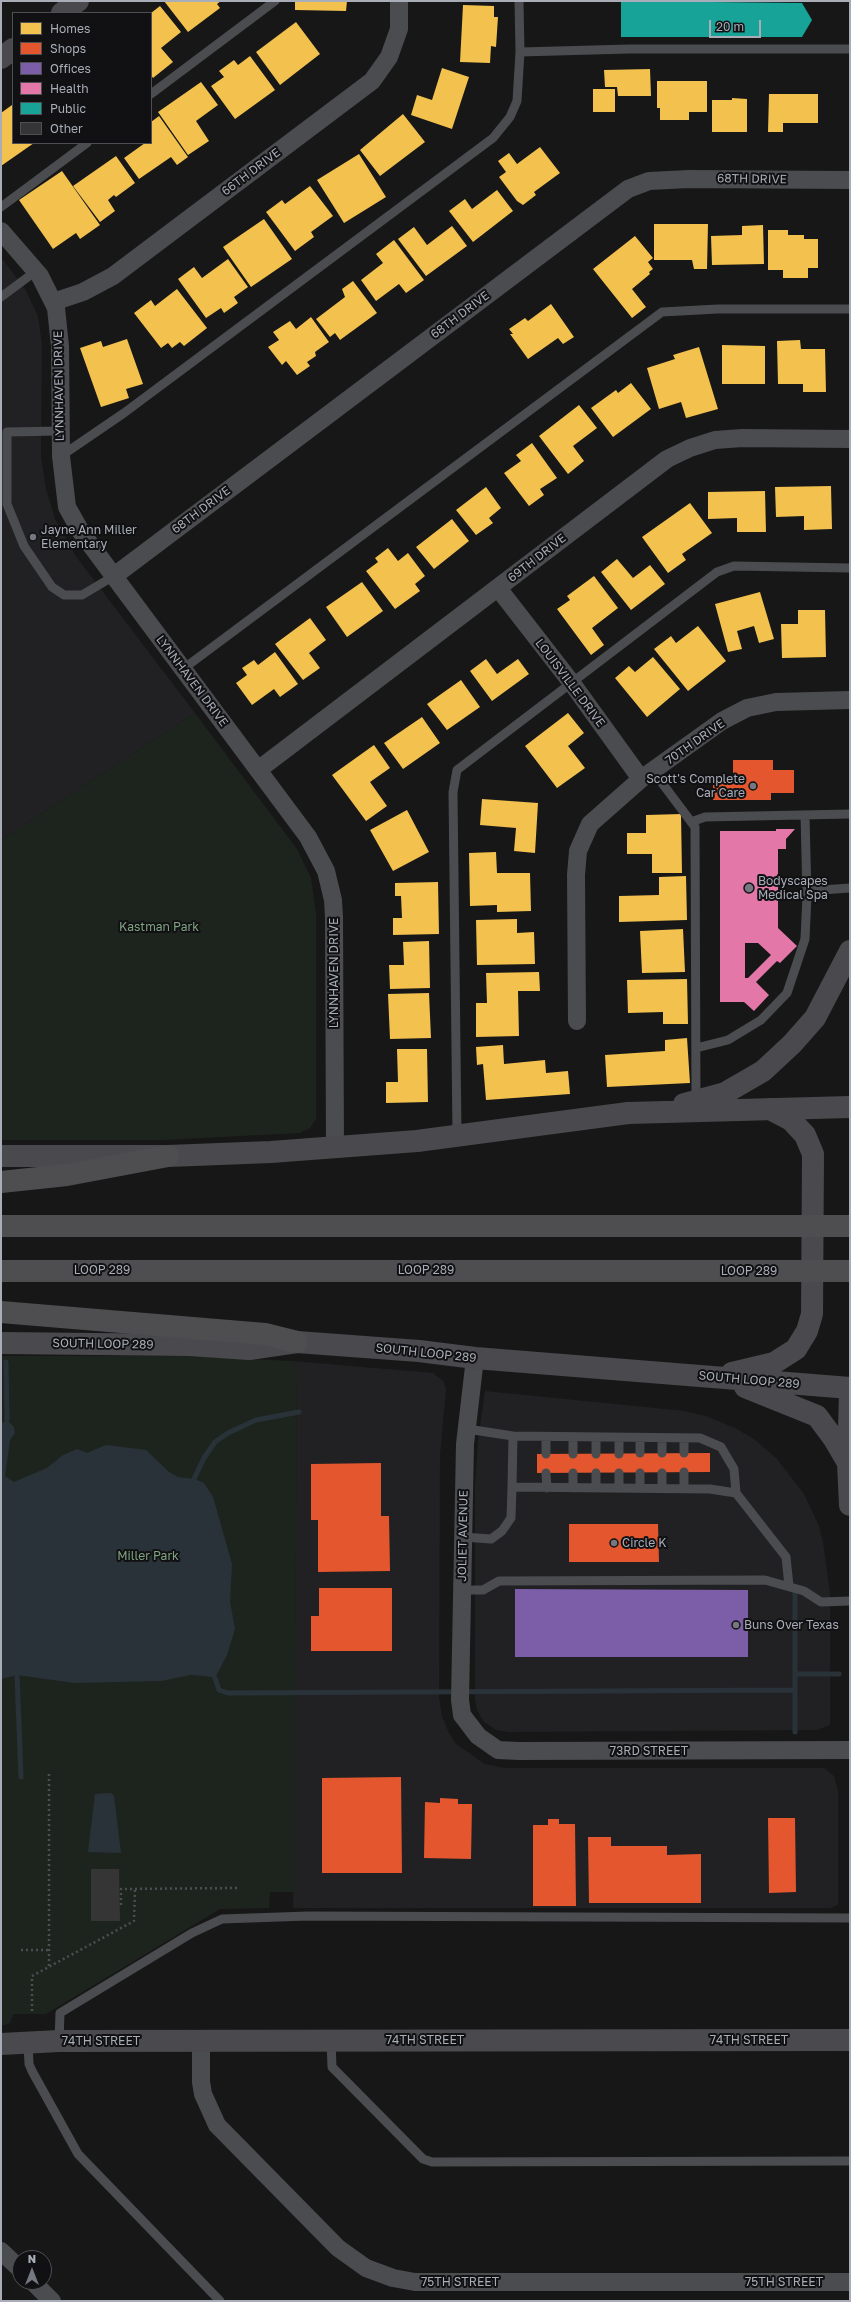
<!DOCTYPE html>
<html>
<head>
<meta charset="utf-8">
<style>
  body { margin:0 }
  #map { position:relative; width:851px; height:2302px; overflow:hidden; background:#171717; font-family:"Golos Text",sans-serif }
  canvas { display:block }
  .frame { position:absolute; inset:0; border:2px solid #a8adb8; pointer-events:none }
  .legend { position:absolute; left:12px; top:12px; width:140px; height:132px; box-sizing:border-box; background:#111113; border:1px solid #4d4f55; margin:0; padding:5px 7px; list-style:none; font-size:12px; color:#a8adb8 }
  .legend li { display:flex; align-items:center; gap:8px; height:20px }
  .legend b { width:20px; border:1px solid #4d4f55 }
  .north { position:absolute; left:12px; top:2250px; width:40px; height:40px; box-sizing:border-box; background:#111113; border:1px solid #4d4f55; border-radius:50%; rotate:0deg; font-size:11px; font-weight:700; line-height:16px; text-align:center; color:#a8adb8 }
  .north::after { content:''; display:block; margin:auto; width:14px; height:18px; background:#757880; clip-path:polygon(50% 0,100% 100%,50% 72%,0 100%) }
  .scale { position:absolute; left:709px; top:20px; width:52px; height:18px; box-sizing:border-box; border:2px solid #a8adb8; border-top:0; padding-left:5px; font-size:12px; line-height:14px; white-space:nowrap; color:#a8adb8; -webkit-text-stroke:3px #111113; paint-order:stroke }
</style>
</head>
<body>
<div id="map">
<canvas width="851" height="2302"></canvas>
<div class="frame"></div>
<ul class="legend">
<li><b style="height:11px;background:#f2c14e"></b>Homes</li>
<li><b style="height:11px;background:#e4572e"></b>Shops</li>
<li><b style="height:11px;background:#7b5ea7"></b>Offices</li>
<li><b style="height:11px;background:#e377a8"></b>Health</li>
<li><b style="height:11px;background:#17a398"></b>Public</li>
<li><b style="height:11px;background:#353536"></b>Other</li>
</ul>
<div class="north">N</div>
<div class="scale">20 m</div>
</div>
<script>
const context = document.querySelector('canvas').getContext('2d');
context.lineJoin = 'round';
function fill(path, color) { context.fillStyle = color; context.fill(path, 'evenodd'); }
const poly = rows => new Path2D(rows.map(r => 'M' + r).join(''));
function stroke(path, color, width, dash) { context.strokeStyle = color; context.lineWidth = width; context.lineCap = dash ? 'butt' : 'round'; context.setLineDash(dash || []); context.stroke(path); }
function drawText(font, color, halo, rows, align = 'center') {
  context.font = font + ' "Golos Text",sans-serif'; context.lineWidth = 4; context.setLineDash([]); context.textBaseline = 'middle'; context.strokeStyle = halo; context.fillStyle = color; for (const [text, x, y, turn = 0] of rows) {
    context.save(); context.translate(x, y); context.rotate((+turn || 0) * Math.PI / 180); context.textAlign = isNaN(turn) ? turn : align; if (halo) context.strokeText(text, 0, 0); context.fillText(text, 0, 0); context.restore();
  }
}
fill(poly([
  [1,257,25,289,38,316,42,344,41,457,46,489,55,519,75,555,195,713,1,840],
  [293,1361,433,1373,443,1381,446,1388,440,1456,439,1697,442,1716,449,1733,456,1744,485,1764,505,1768,824,1768,834,1776,838,1790,838,1905,830,1908,293,1908,297,1372],
  [485,1391,685,1411,706,1416,735,1428,754,1439,777,1459,804,1494,819,1526,823,1542,830,1593,830,1725,817,1730,509,1732,496,1730,484,1722,477,1710,475,1699,475,1484,478,1441]
]), '#212123');
fill(poly([
  [195,713,297,849,311,878,316,913,316,1119,310,1128,300,1133,163,1140,1,1140,1,840],
  [1,1356,188,1356,293,1361,297,1372,294,1892,270,1892,269,1908,220,1909,46,2014,13,2014,10,2023,1,2026]
]), '#1d241e');
fill(poly([
  [7,1420,14,1427,15,1433,10,1440,5,1476,14,1482,47,1468,63,1455,77,1449,87,1453,106,1445,146,1450,169,1472,178,1477,194,1479,204,1483,213,1497,232,1564,230,1602,235,1629,227,1655,215,1678,206,1676,190,1675,161,1681,75,1683,17,1675,1,1679,1,1424],
  [111,1793,114,1796,121,1853,88,1852,95,1794]
]), '#2a3239');
fill(poly([
  [164,1,221,1,217,4,220,8,188,32],
  [295,1,347,1,346,11,295,10],
  [463,5,494,6,494,17,498,17,496,47,491,46,490,63,460,62],
  [160,6,181,32,161,48,173,62,153,78,151,75,151,13],
  [296,22,320,54,280,85,256,52],
  [250,56,275,90,235,119,211,86,224,77,219,71,234,60,238,65],
  [442,68,469,77,452,129,411,115,417,95,432,100],
  [650,69,651,96,618,96,617,87,605,87,604,70],
  [657,81,707,81,707,112,689,112,689,120,660,120,660,108,657,108],
  [201,82,218,105,196,121,209,141,188,155,158,112],
  [593,89,615,89,615,112,593,112],
  [769,94,818,94,818,123,783,123,783,132,768,132],
  [732,98,747,99,747,132,712,132,712,100,732,100],
  [12,105,13,143,34,143,1,166,1,113],
  [403,114,425,142,380,176,360,150],
  [159,116,188,157,177,165,171,157,139,179,124,158,145,143,151,143,151,122],
  [540,147,560,173,534,192,536,195,523,205,517,201,499,177,506,172,498,161,509,153,517,164],
  [359,154,386,197,344,223,317,180],
  [116,156,135,183,116,197,114,195,108,200,115,211,100,222,73,186],
  [62,171,100,225,80,239,76,233,53,249,19,200],
  [310,186,333,216,311,232,314,237,295,251,266,212,282,200,285,204],
  [497,190,513,211,473,242,449,211,465,199,472,209],
  [264,219,292,259,251,287,223,247],
  [654,224,708,224,707,269,694,269,692,260,654,260],
  [763,225,764,264,712,265,711,236,742,235,742,226],
  [452,226,467,246,426,276,398,239,414,227,427,245],
  [768,230,788,230,788,235,804,235,804,239,818,239,818,268,808,268,808,278,783,278,783,270,768,270],
  [635,236,653,258,648,262,653,269,649,272,650,274,632,289,646,307,632,318,593,269],
  [394,240,424,280,406,293,399,284,376,301,361,280,383,263,376,254],
  [228,259,248,287,234,297,238,303,224,313,221,308,206,318,178,279,194,267,202,278],
  [353,281,377,313,340,340,335,333,330,337,316,319,345,297,342,289],
  [177,289,207,328,184,346,180,342,172,348,168,343,161,348,134,313,151,300,155,306],
  [551,304,574,337,563,344,558,338,528,359,510,334,513,334,509,329,525,318,528,321],
  [311,317,329,342,315,352,316,356,307,362,310,366,297,375,286,361,282,365,268,347,279,340,273,332,290,321,296,329],
  [127,339,143,384,126,389,129,398,101,407,80,348,101,341,103,347],
  [800,340,801,349,825,349,826,392,803,392,803,384,778,384,777,341],
  [722,345,765,346,765,384,722,384],
  [699,347,718,409,686,418,681,402,659,409,647,368,675,359,673,355],
  [631,383,651,409,613,437,591,408,616,390,618,393],
  [579,405,597,428,573,446,584,461,568,474,539,436],
  [532,443,557,478,540,489,544,495,529,506,504,473,521,461,516,455],
  [831,486,832,529,804,530,804,516,776,517,775,487],
  [486,487,501,508,489,518,493,523,476,535,456,510],
  [765,491,766,532,737,532,737,518,708,519,708,492],
  [690,503,712,533,682,554,686,560,668,573,642,537],
  [452,519,469,541,434,569,416,547],
  [388,548,398,561,408,553,425,576,415,584,420,591,395,609,366,571,378,562,375,558],
  [617,559,633,578,650,565,665,584,631,610,601,572],
  [594,576,618,608,592,628,604,645,591,655,557,609,570,600,567,596],
  [362,582,383,611,347,637,326,607],
  [760,592,774,639,759,643,754,626,737,631,742,649,728,652,715,604],
  [798,610,825,610,826,657,782,658,781,624,798,624],
  [310,618,326,640,309,653,320,668,303,680,275,644],
  [698,626,726,661,688,691,654,649,671,636,676,643],
  [275,652,298,684,280,697,274,689,252,705,236,683,247,675,242,668,254,660,258,665],
  [653,657,680,689,647,717,615,678,629,666,635,672],
  [486,659,497,674,518,659,529,674,492,701,470,671],
  [461,680,480,707,447,730,427,704],
  [568,713,584,733,568,746,585,768,557,788,525,746],
  [422,717,440,743,403,769,384,743],
  [374,745,390,768,370,782,387,806,366,821,332,775],
  [482,799,538,803,535,853,514,851,516,828,480,825],
  [407,810,429,852,393,871,370,830],
  [681,814,682,873,652,873,652,854,627,854,627,833,646,833,646,815],
  [496,852,497,873,530,873,531,911,497,912,497,905,470,906,469,853],
  [686,876,687,920,619,922,619,896,659,895,659,877],
  [438,882,439,934,393,935,393,918,402,918,401,896,395,896,395,883],
  [517,919,517,933,534,932,535,964,477,965,476,920],
  [683,929,685,972,642,973,640,931],
  [429,941,430,988,390,989,389,965,404,965,403,942],
  [539,972,540,991,518,991,519,1036,476,1037,476,1003,487,1003,486,973],
  [687,979,688,1024,663,1024,663,1012,628,1013,627,980],
  [429,993,431,1038,390,1039,388,994],
  [687,1038,690,1083,607,1087,605,1055,665,1051,665,1040],
  [503,1045,504,1064,545,1060,546,1073,568,1071,570,1094,486,1100,483,1064,477,1065,476,1047],
  [397,1049,427,1049,428,1102,386,1103,386,1082,398,1082]
]), '#f2c14e');
fill(poly([
  [733,760,773,760,773,770,794,770,794,793,771,793,771,800,713,800,713,779,733,779],
  [710,1453,710,1472,537,1473,537,1454],
  [381,1463,381,1516,389,1516,390,1571,318,1572,318,1520,311,1520,311,1464],
  [569,1524,658,1524,659,1562,569,1562],
  [319,1588,392,1588,392,1651,311,1651,311,1616,319,1616],
  [401,1777,402,1873,322,1873,322,1778],
  [440,1798,458,1799,458,1804,472,1804,471,1859,424,1858,425,1802,440,1803],
  [768,1818,795,1818,796,1892,769,1893],
  [548,1819,559,1819,559,1824,575,1824,576,1906,533,1906,533,1825,548,1825],
  [588,1837,611,1837,611,1846,667,1846,667,1855,701,1854,701,1903,589,1903]
]), '#e4572e');
fill(poly([
  [515,1589,748,1590,748,1657,515,1657]
]), '#7b5ea7');
fill(poly([
  [776,829,795,829,786,839,786,849,778,849,778,928,797,946,780,963,777,961,756,982,769,995,754,1011,744,1002,720,1002,720,831,776,831],
  [745,943,758,943,771,955,748,978,745,978]
]), '#e377a8');
fill(poly([
  [621,1,802,3,812,20,802,37,621,37]
]), '#17a398');
stroke(poly([
  [6,1362,7,1420],
  [194,1479,204,1458,215,1442,228,1433,256,1420,299,1412],
  [795,1591,795,1732],
  [795,1674,839,1674],
  [17,1675,21,1777],
  [215,1678,219,1690,228,1693,795,1690]
]), '#2a3239', 5);
fill(poly([
  [91,1869,119,1869,120,1921,91,1921]
]), '#353536');
stroke(poly([
  [49,1774,49,1967],
  [121,1905,121,1889,237,1888],
  [21,1950,49,1950],
  [32,2011,32,1976,134,1921,135,1889]
]), '#4d4e52', 2.5, [2, 3]);
stroke(poly([
  [520,52,629,49,850,49],
  [151,94,275,1],
  [1,207,87,143],
  [1,297,36,271],
  [60,431,7,432,7,504,24,546,52,587,64,595,82,595,114,576],
  [61,456,124,413,493,138,510,117,517,101,520,52,519,1],
  [183,669,662,312,718,309,850,309],
  [653,771,695,827,696,1100],
  [691,822,705,817,850,814],
  [807,891,850,888],
  [696,1048,728,1040,761,1020,787,993,805,939,807,896,805,815],
  [457,1135,453,792,457,770,717,572,734,566,850,568],
  [467,1429,513,1436,700,1438,721,1447,734,1469,736,1493],
  [546,1437,546,1454],
  [573,1437,573,1454],
  [596,1437,596,1454],
  [640,1438,640,1453],
  [684,1439,684,1453],
  [662,1453,662,1438],
  [619,1454,619,1438],
  [684,1472,684,1488],
  [546,1473,547,1488],
  [573,1473,573,1488],
  [596,1473,596,1488],
  [619,1473,619,1488],
  [640,1473,640,1488],
  [662,1473,662,1488],
  [512,1487,513,1436],
  [463,1537,491,1539,502,1531,511,1518,512,1487,710,1489,736,1493,786,1557,789,1586],
  [462,1590,483,1590,499,1581,765,1580,804,1591,821,1602,850,1601],
  [331,2040,332,2067,423,2159,432,2162,850,2161],
  [59,2041,60,2013,192,1933,222,1919,308,1916,850,1918],
  [28,2043,29,2064,32,2071,78,2154,220,2301]
]), '#4b4c50', 9);
stroke(poly([
  [1,231,40,276,56,308,60,346,61,456,67,507,81,532,308,837,326,871,333,900,334,917,335,1148],
  [53,302,83,292,113,276,372,81,389,57,399,29,399,1],
  [114,576,628,189,649,181,689,179,850,180],
  [498,588,571,682,641,779],
  [258,770,667,459,690,448,715,440,742,438,850,439],
  [577,1021,576,875,578,851,590,824,641,779,722,721,747,708,776,702,850,700],
  [475,1358,465,1444,460,1700,462,1715,478,1736,498,1750,519,1751,850,1750],
  [201,2040,201,2082,203,2094,217,2125,338,2248,366,2268,393,2278,415,2282,850,2282],
  [1,2251,20,2269],
  [33,2282,52,2301]
]), '#4b4c50', 18);
stroke(poly([
  [62,13,78,1],
  [1,58,13,49],
  [684,1104,725,1093,763,1071,792,1044,815,1018,850,951],
  [1,1156,168,1156,271,1152,417,1141,628,1113,850,1107],
  [1,1343,189,1345,249,1349,297,1342,419,1351,475,1358,850,1388],
  [732,1373,774,1363,796,1349,807,1331,812,1314,813,1154,805,1135,791,1120,770,1109],
  [745,1387,817,1416,834,1439,848,1463],
  [850,1394,848,1463,850,1505],
  [1,2044,59,2041,850,2040]
]), '#4a4a4e', 22);
stroke(poly([
  [1,1182,67,1175,168,1156],
  [1,1226,799,1226],
  [1,1271,799,1271],
  [1,1312,265,1334,297,1342]
]), '#4e4e51', 22);
stroke(poly([
  [799,1226,850,1226],
  [799,1271,850,1271]
]), '#4e4e51', 22);
for (const [x, y, r, color] of [
  [33,537,4,"#757880"],
  [753,786,4,"#757880"],
  [749,888,5,"#757880"],
  [614,1543,4,"#757880"],
  [736,1625,4,"#757880"]
]) { const dot = new Path2D(); dot.arc(x, y, r, 0, 2 * Math.PI); context.fillStyle = color; context.fill(dot); stroke(dot, '#111113', 1.5); }
drawText('12px', '#a8adb8', '#111113', [
  ["66TH DRIVE",251,172,-37],
  ["68TH DRIVE",752,179,1],
  ["68TH DRIVE",460,315,-37],
  ["LYNNHAVEN DRIVE",59,386,-91],
  ["68TH DRIVE",201,510,-37],
  ["69TH DRIVE",537,558,-38],
  ["LYNNHAVEN DRIVE",192,681,53],
  ["LOUISVILLE DRIVE",570,683,53],
  ["70TH DRIVE",695,742,-35],
  ["LYNNHAVEN DRIVE",334,973,-90],
  ["LOOP 289",102,1270],
  ["LOOP 289",426,1270],
  ["LOOP 289",749,1271],
  ["SOUTH LOOP 289",103,1344,1],
  ["SOUTH LOOP 289",426,1353,6],
  ["SOUTH LOOP 289",749,1380,5],
  ["JOLIET AVENUE",463,1536,-89],
  ["73RD STREET",649,1751],
  ["74TH STREET",425,2040],
  ["74TH STREET",749,2040],
  ["74TH STREET",101,2041],
  ["75TH STREET",460,2282],
  ["75TH STREET",784,2282]
]);
drawText('12px', '#a8adb8', '#111113', [
  ["Jayne Ann Miller",41,530],
  ["Elementary",41,544],
  ["Scott's Complete",745,779,"right"],
  ["Car Care",745,793,"right"],
  ["Bodyscapes",758,881],
  ["Medical Spa",758,895],
  ["Circle K",622,1543],
  ["Buns Over Texas",744,1625]
], 'left');
drawText('12px', '#7fa381', '#111113', [
  ["Kastman Park",159,927],
  ["Miller Park",148,1556]
]);
</script>
</body>
</html>
